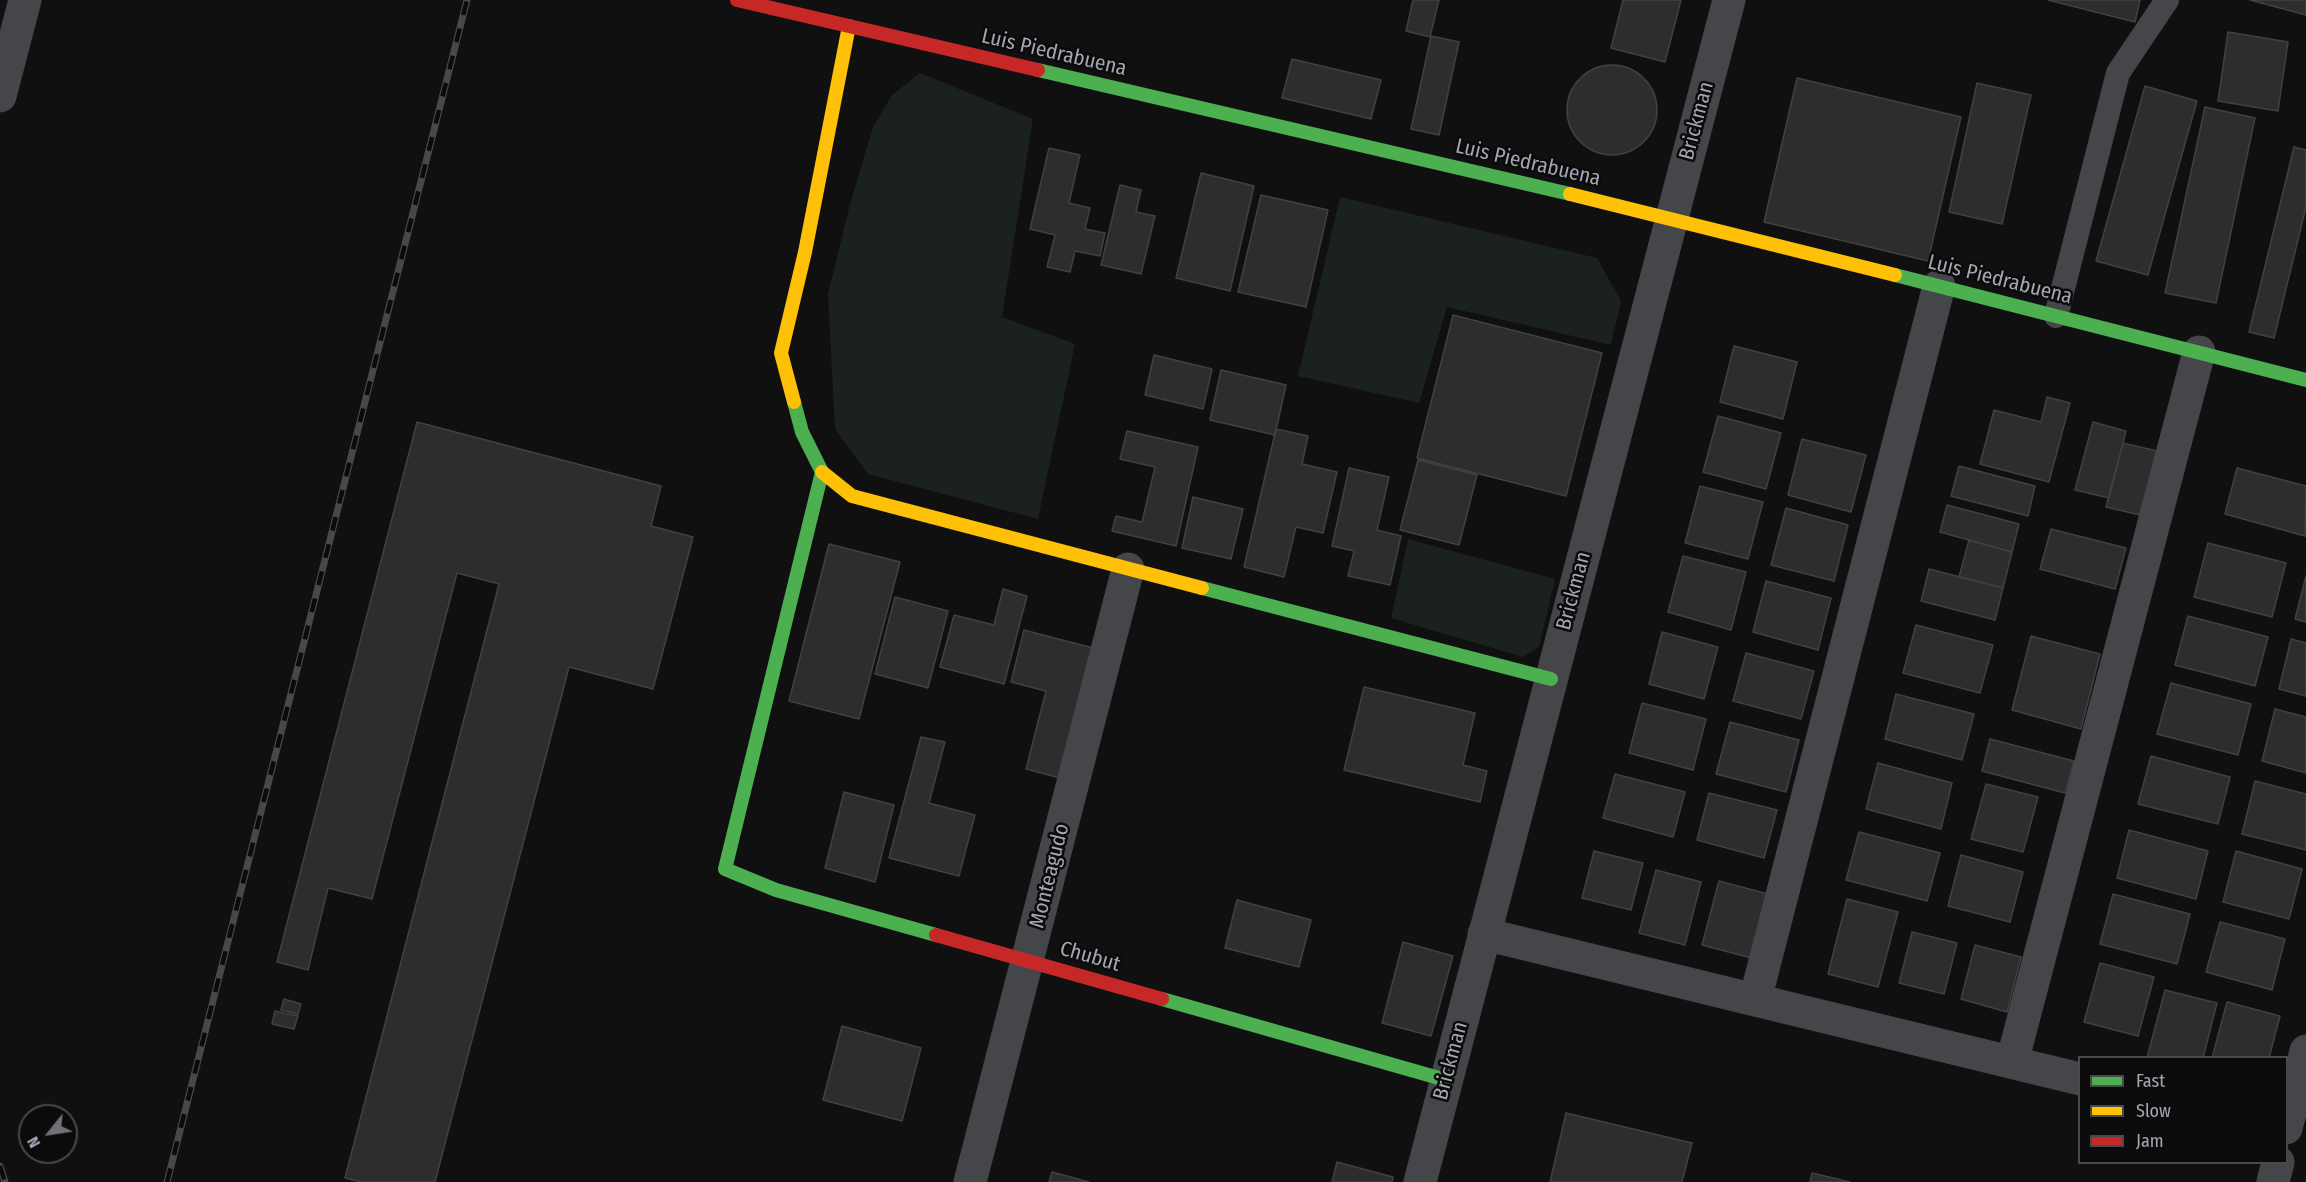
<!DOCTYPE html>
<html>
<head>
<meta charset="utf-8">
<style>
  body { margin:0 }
  #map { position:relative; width:2306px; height:1182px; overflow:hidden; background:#101011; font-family:"Fira Sans Condensed",sans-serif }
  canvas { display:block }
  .legend { position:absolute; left:2078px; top:1056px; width:210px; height:108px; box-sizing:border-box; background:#0b0b0c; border:2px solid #48494e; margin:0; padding:8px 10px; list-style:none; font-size:18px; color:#a3a7b1 }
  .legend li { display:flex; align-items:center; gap:12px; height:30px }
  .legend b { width:30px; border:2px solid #48494e }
  .north { position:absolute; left:18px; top:1104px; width:60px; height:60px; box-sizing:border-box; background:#0b0b0c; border:2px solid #48494e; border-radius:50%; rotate:240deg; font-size:16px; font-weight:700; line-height:24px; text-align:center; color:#a3a7b1 }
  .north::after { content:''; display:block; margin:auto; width:21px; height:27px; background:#707279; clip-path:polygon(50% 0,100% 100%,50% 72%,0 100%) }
</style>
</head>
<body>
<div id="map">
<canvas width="2306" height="1182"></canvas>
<ul class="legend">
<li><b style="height:8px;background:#4caf50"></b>Fast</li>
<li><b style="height:8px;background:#ffc107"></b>Slow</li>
<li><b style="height:8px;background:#c62828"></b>Jam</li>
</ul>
<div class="north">N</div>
</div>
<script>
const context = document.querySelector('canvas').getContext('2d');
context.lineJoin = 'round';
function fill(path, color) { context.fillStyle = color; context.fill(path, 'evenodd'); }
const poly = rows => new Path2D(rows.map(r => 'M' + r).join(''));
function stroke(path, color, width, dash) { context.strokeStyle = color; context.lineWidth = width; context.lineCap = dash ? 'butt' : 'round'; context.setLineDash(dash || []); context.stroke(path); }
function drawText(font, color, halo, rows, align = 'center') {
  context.font = font + ' "Fira Sans Condensed",sans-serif'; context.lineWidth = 5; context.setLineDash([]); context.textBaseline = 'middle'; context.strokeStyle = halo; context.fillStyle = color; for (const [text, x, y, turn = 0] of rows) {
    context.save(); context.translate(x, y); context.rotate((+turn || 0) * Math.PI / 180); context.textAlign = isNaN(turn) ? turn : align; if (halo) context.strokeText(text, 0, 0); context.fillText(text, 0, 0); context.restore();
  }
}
fill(poly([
  [920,73,1033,119,1002,317,1075,344,1038,519,868,474,835,429,828,294,850,204,873,127,892,95],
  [1340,197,1597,258,1621,301,1611,345,1447,307,1419,403,1298,376],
  [1408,539,1555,579,1539,647,1523,657,1391,618]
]), '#1b211c');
const building = poly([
  [1413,0,1439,0,1430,37,1406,31,1413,0],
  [1623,0,1681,0,1665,62,1611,48,1623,0],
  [2048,0,2140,0,2135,22,2048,0],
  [2250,0,2306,0,2306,15,2250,0],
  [2228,32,2288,42,2278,111,2218,101,2228,32],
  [1431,36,1459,42,1439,135,1411,129,1431,36],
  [1292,59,1381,80,1371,119,1282,98,1292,59],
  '1567 110a45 45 0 1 1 90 0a45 45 0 1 1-90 0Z',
  [1797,78,1961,117,1928,261,1764,222,1797,78],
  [1977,83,2031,95,2002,224,1949,212,1977,83],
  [2145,86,2197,101,2148,275,2096,261,2145,86],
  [2205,107,2255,118,2216,303,2165,293,2205,107],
  [2294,147,2306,150,2306,207,2274,338,2249,332,2294,147],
  [1049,148,1080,155,1069,203,1090,208,1085,229,1105,233,1100,256,1075,251,1070,272,1047,267,1055,235,1030,229,1049,148],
  [1201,173,1254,186,1230,291,1176,278,1201,173],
  [1120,185,1141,190,1136,212,1155,216,1141,274,1101,265,1120,185],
  [1261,195,1328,210,1306,307,1238,292,1261,195],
  [1453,315,1602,353,1566,496,1417,458,1453,315],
  [1734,346,1797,362,1783,419,1720,402,1734,346],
  [1154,355,1212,369,1203,409,1145,395,1154,355],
  [1221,370,1286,385,1275,435,1210,420,1221,370],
  [2047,397,2070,403,2049,482,1980,464,1994,410,2041,422,2047,397],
  [1718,416,1781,433,1766,489,1703,472,1718,416],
  [417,422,661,486,651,526,693,537,653,689,569,667,435,1182,361,1182,345,1178,499,584,457,573,372,899,328,888,308,970,277,962,417,422],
  [2093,422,2126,431,2109,498,2075,490,2093,422],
  [1276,429,1308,436,1302,464,1337,472,1323,533,1296,527,1284,577,1244,567,1276,429],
  [1127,431,1198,447,1176,546,1112,531,1116,516,1142,522,1155,467,1120,459,1127,431],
  [1802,439,1866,455,1851,512,1788,495,1802,439],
  [2123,443,2157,451,2140,515,2106,507,2123,443],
  [1418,460,1477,475,1459,545,1400,530,1418,460],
  [1959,466,2035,486,2028,516,1951,496,1959,466],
  [1349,468,1389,477,1377,530,1401,536,1390,585,1348,576,1354,551,1332,546,1349,468],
  [2237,468,2306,486,2305,536,2225,514,2237,468],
  [1700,486,1763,502,1748,559,1685,543,1700,486],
  [1193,497,1243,509,1231,559,1182,548,1193,497],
  [1947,505,2019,524,2012,552,1940,532,1947,505],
  [1786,508,1848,525,1834,581,1771,565,1786,508],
  [2051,529,2126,548,2115,589,2040,569,2051,529],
  [1969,540,2012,552,2003,588,1959,577,1969,540],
  [2208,543,2286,563,2272,617,2194,597,2208,543],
  [829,544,900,562,859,719,789,701,829,544],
  [1683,556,1746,572,1731,630,1668,612,1683,556],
  [1929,569,2003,588,1995,620,1921,601,1929,569],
  [2306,576,2306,622,2295,619,2306,576],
  [1766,581,1831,598,1818,650,1753,632,1766,581],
  [1003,589,1027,596,1004,684,940,667,954,615,994,625,1003,589],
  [895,597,948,611,928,688,875,674,895,597],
  [2188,616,2268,637,2255,686,2175,665,2188,616],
  [1916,625,1993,645,1980,693,1903,673,1916,625],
  [1024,630,1093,648,1060,778,1026,769,1046,691,1011,682,1024,630],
  [1662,632,1718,647,1704,699,1649,684,1662,632],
  [2031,636,2100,654,2081,729,2012,710,2031,636],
  [2291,639,2306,643,2306,696,2279,689,2291,639],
  [1746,653,1814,671,1801,719,1733,701,1746,653],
  [2171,683,2251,704,2238,755,2157,734,2171,683],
  [1364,687,1475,713,1463,765,1487,771,1480,802,1344,770,1364,687],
  [1896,694,1974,714,1962,760,1885,739,1896,694],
  [1642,703,1706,719,1693,770,1629,753,1642,703],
  [2275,709,2306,717,2306,773,2262,761,2275,709],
  [1730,722,1799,740,1786,792,1716,774,1730,722],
  [921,737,945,742,929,803,975,815,959,876,889,858,921,737],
  [1990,739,2074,761,2065,793,1982,771,1990,739],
  [2151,756,2230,777,2218,824,2138,804,2151,756],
  [1878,763,1952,783,1941,829,1866,809,1878,763],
  [1615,774,1685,792,1673,837,1603,818,1615,774],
  [2255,781,2306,794,2306,850,2242,834,2255,781],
  [1986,784,2038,797,2023,852,1971,839,1986,784],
  [844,792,894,805,875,882,825,868,844,792],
  [1709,793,1777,810,1764,858,1697,840,1709,793],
  [2129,830,2208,851,2196,899,2117,878,2129,830],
  [1859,832,1940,853,1927,901,1846,880,1859,832],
  [1594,851,1643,863,1631,910,1582,898,1594,851],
  [2236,851,2302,869,2289,919,2223,902,2236,851],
  [1961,855,2023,872,2010,922,1948,906,1961,855],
  [1656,870,1701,882,1685,945,1639,933,1656,870],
  [1719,881,1768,894,1751,958,1702,945,1719,881],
  [2113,894,2190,914,2177,964,2100,944,2113,894],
  [1847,899,1898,912,1878,987,1828,974,1847,899],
  [1237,900,1311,920,1299,967,1225,948,1237,900],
  [2220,922,2285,939,2272,990,2206,972,2220,922],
  [1912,932,1957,943,1944,994,1899,983,1912,932],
  [1403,942,1453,956,1431,1036,1382,1023,1403,942],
  [1975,945,2021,957,2007,1012,1961,999,1975,945],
  [2100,963,2154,977,2138,1036,2084,1022,2100,963],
  [2165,990,2217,1003,2203,1058,2147,1058,2165,990],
  [284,999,301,1004,298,1014,281,1010,284,999],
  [2227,1002,2280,1016,2269,1058,2212,1058,2227,1002],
  [275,1011,298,1016,294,1029,272,1024,275,1011],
  [842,1026,921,1048,902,1121,823,1100,842,1026],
  [1566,1113,1692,1143,1682,1182,1550,1182,1566,1113],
  [1337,1162,1393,1177,1392,1182,1332,1182,1337,1162],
  [1052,1172,1089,1182,1049,1182,1052,1172],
  [1812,1173,1850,1182,1810,1182,1812,1173]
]);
fill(building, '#2d2d2e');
stroke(building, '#404144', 1.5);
stroke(poly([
  [2056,316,2118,73,2167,0]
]), '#45464a', 24);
stroke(poly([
  [0,96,25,0],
  [1484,934,2080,1079],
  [1755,1000,1939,286],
  [2012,1062,2199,352],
  [2286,1128,2306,1051],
  [970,1182,1128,569],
  [1420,1182,1729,0],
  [2273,1182,2278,1162]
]), '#45464a', 33);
stroke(poly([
  [1038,70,1570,194],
  [1895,275,2306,380],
  [794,402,802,432,822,472,725,869,776,890,936,935],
  [1202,588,1551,679],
  [1162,999,1446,1080]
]), '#4caf50', 14);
stroke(poly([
  [1570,194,1895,275],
  [794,402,781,353,805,252,849,26],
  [822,472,852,496,1202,588]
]), '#ffc107', 14);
stroke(poly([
  [737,0,1038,70],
  [936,935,1162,999]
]), '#c62828', 14);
const rail = poly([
  [0,1166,5,1182],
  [167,1182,467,0]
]);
stroke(rail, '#47484a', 7);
stroke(rail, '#0b0b0c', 4.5, [14]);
drawText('21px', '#a3a7b1', '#0b0b0c', [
  ["Luis Piedrabuena",1054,53,13],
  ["Brickman",1697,121,-75],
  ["Luis Piedrabuena",1528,163,13],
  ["Luis Piedrabuena",2000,280,14],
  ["Brickman",1574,591,-75],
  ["Monteagudo",1050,876,-76],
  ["Chubut",1090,957,16],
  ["Brickman",1451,1061,-75]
]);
</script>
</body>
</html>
